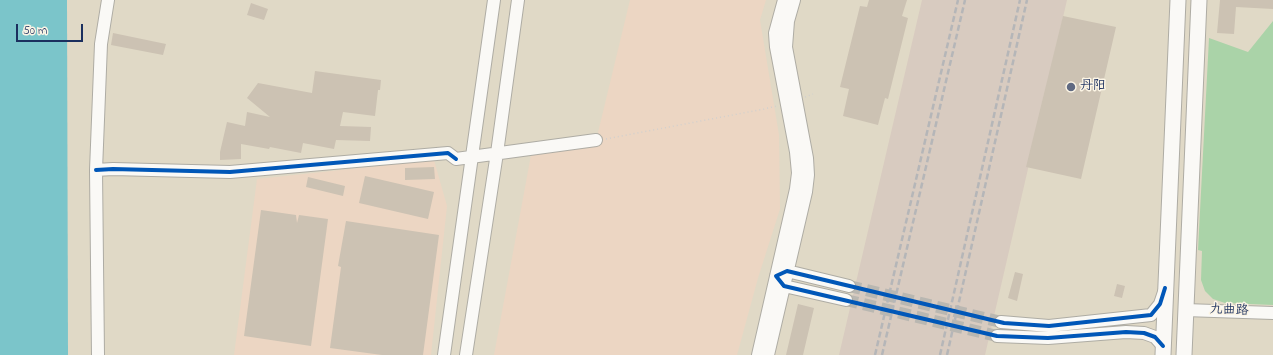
<!DOCTYPE html>
<html>
<head>
<meta charset="utf-8">
<style>
  body { margin:0 }
  #map { position:relative; width:1273px; height:355px; overflow:hidden; background:#e0d9c6; font-family:"Indie Flower",sans-serif }
  canvas { display:block }
  .scale { position:absolute; left:16px; top:24px; width:67px; height:18px; box-sizing:border-box; border:2px solid #1b2f5e; border-top:0; padding-left:5px; font-size:12px; line-height:14px; white-space:nowrap; color:#1b2f5e; -webkit-text-stroke:3px #fcf5e5; paint-order:stroke }
</style>
</head>
<body>
<div id="map">
<canvas width="1273" height="355"></canvas>
<div class="scale">50 m</div>
</div>
<script>
const context = document.querySelector('canvas').getContext('2d');
context.lineJoin = 'round';
function fill(path, color) { context.fillStyle = color; context.fill(path, 'evenodd'); }
const poly = rows => new Path2D(rows.map(r => 'M' + r).join(''));
function stroke(path, color, width, dash) { context.strokeStyle = color; context.lineWidth = width; context.lineCap = dash ? 'butt' : 'round'; context.setLineDash(dash || []); context.stroke(path); }
function drawText(font, color, halo, rows, align = 'center') {
  context.font = font + ' "Indie Flower","LXGW WenKai TC",sans-serif'; context.lineWidth = 3; context.setLineDash([]); context.textBaseline = 'middle'; context.strokeStyle = halo; context.fillStyle = color; for (const [text, x, y, turn = 0] of rows) {
    context.save(); context.translate(x, y); context.rotate((+turn || 0) * Math.PI / 180); context.textAlign = isNaN(turn) ? turn : align; if (halo) context.strokeText(text, 0, 0); context.fillText(text, 0, 0); context.restore();
  }
}
fill(poly([
  [630,0,766,0,760,20,779,135,780,209,758,278,737,355,494,355,531,155,595,145],
  [434,160,447,206,431,355,234,355,257,179]
]), '#ecd6c3');
fill(poly([
  [922,0,1067,0,985,355,839,355]
]), '#d8cbc0');
fill(poly([
  [1273,21,1273,305,1225,303,1213,299,1205,291,1201,280,1202,251,1198,250,1209,38,1248,52]
]), '#aad3a8');
fill(poly([
  [0,0,67,0,68,355,0,355]
]), '#7bc5ca');
fill(poly([
  [869,0,907,0,902,16,908,18,888,99,885,98,878,125,843,116,849,89,840,87,860,6,867,7],
  [1220,0,1273,0,1273,9,1236,7,1234,34,1217,33],
  [251,3,268,9,264,20,247,15],
  [1063,16,1116,27,1081,179,1026,167],
  [113,33,166,44,163,55,111,45],
  [315,71,381,80,380,90,378,90,375,116,343,112,340,126,371,127,370,141,336,140,334,149,303,143,301,153,270,147,269,149,241,144,241,159,220,160,220,152,227,122,245,126,247,112,270,117,247,98,258,83,312,93],
  [434,167,435,179,405,180,405,168],
  [365,176,434,192,428,219,359,203],
  [308,177,345,186,343,196,306,187],
  [261,210,296,215,297,223,299,215,328,219,311,346,244,336],
  [346,221,439,235,423,355,382,355,330,348,341,267,338,266],
  [1015,272,1023,274,1017,301,1008,298],
  [1117,284,1125,286,1122,298,1114,296],
  [798,304,814,308,803,355,786,355]
]), '#ccc2b3');
stroke(poly([
  [849,286,1001,322],
  [846,300,997,336]
]), '#b9b7b1', 12, [12, 6]);
const minor = poly([
  [96,170,113,169,230,172,448,153,456,159,596,140],
  [846,300,784,286,776,276,787,271,849,286],
  [1185,310,1273,313],
  [1001,322,1049,326,1151,315,1160,304,1164,292],
  [997,336,1048,338,1126,332,1144,333,1155,337,1163,346],
  [98,355,96,170,101,44,108,0],
  [444,355,494,0],
  [466,355,497,153,518,0],
  [758,355,796,189,798,173,796,152,776,47,775,33,784,0],
  [768,355,806,192,808,175,807,158,786,47,788,21,794,0]
]);
const major = poly([
  [1163,355,1178,0],
  [1184,355,1199,0]
]);
stroke(minor, '#aeaca4', 14);
stroke(major, '#aeaca4', 17);
stroke(poly([
  [805,97,813,94],
  [606,139,764,109,777,106]
]), '#d1d0ce', 1.5, [1, 3]);
stroke(minor, '#faf9f6', 12);
stroke(major, '#faf9f6', 15);
stroke(poly([
  [875,355,958,0],
  [882,355,965,0],
  [940,355,1020,0],
  [947,355,1027,0]
]), '#b5b6b8', 2.5, [6, 3]);
stroke(poly([
  [96,170,113,169,230,172,448,153,456,159],
  [1163,346,1155,337,1144,333,1126,332,1048,338,997,336,784,286,776,276,787,271,1004,323,1049,326,1151,315,1160,304,1165,288]
]), '#0057b8', 4);
for (const [x, y, r, color] of [
  [1071,87,5,"#606a82"]
]) { const dot = new Path2D(); dot.arc(x, y, r, 0, 2 * Math.PI); context.fillStyle = color; context.fill(dot); stroke(dot, '#fcf5e5', 1.5); }
drawText('13px', '#1b2f5e', '#fcf5e5', [
  ["丹阳",1080,87]
], 'left');
drawText('13px', '#1b2f5e', '#fcf5e5', [
  ["九曲路",1229,311,2]
]);
</script>
</body>
</html>
